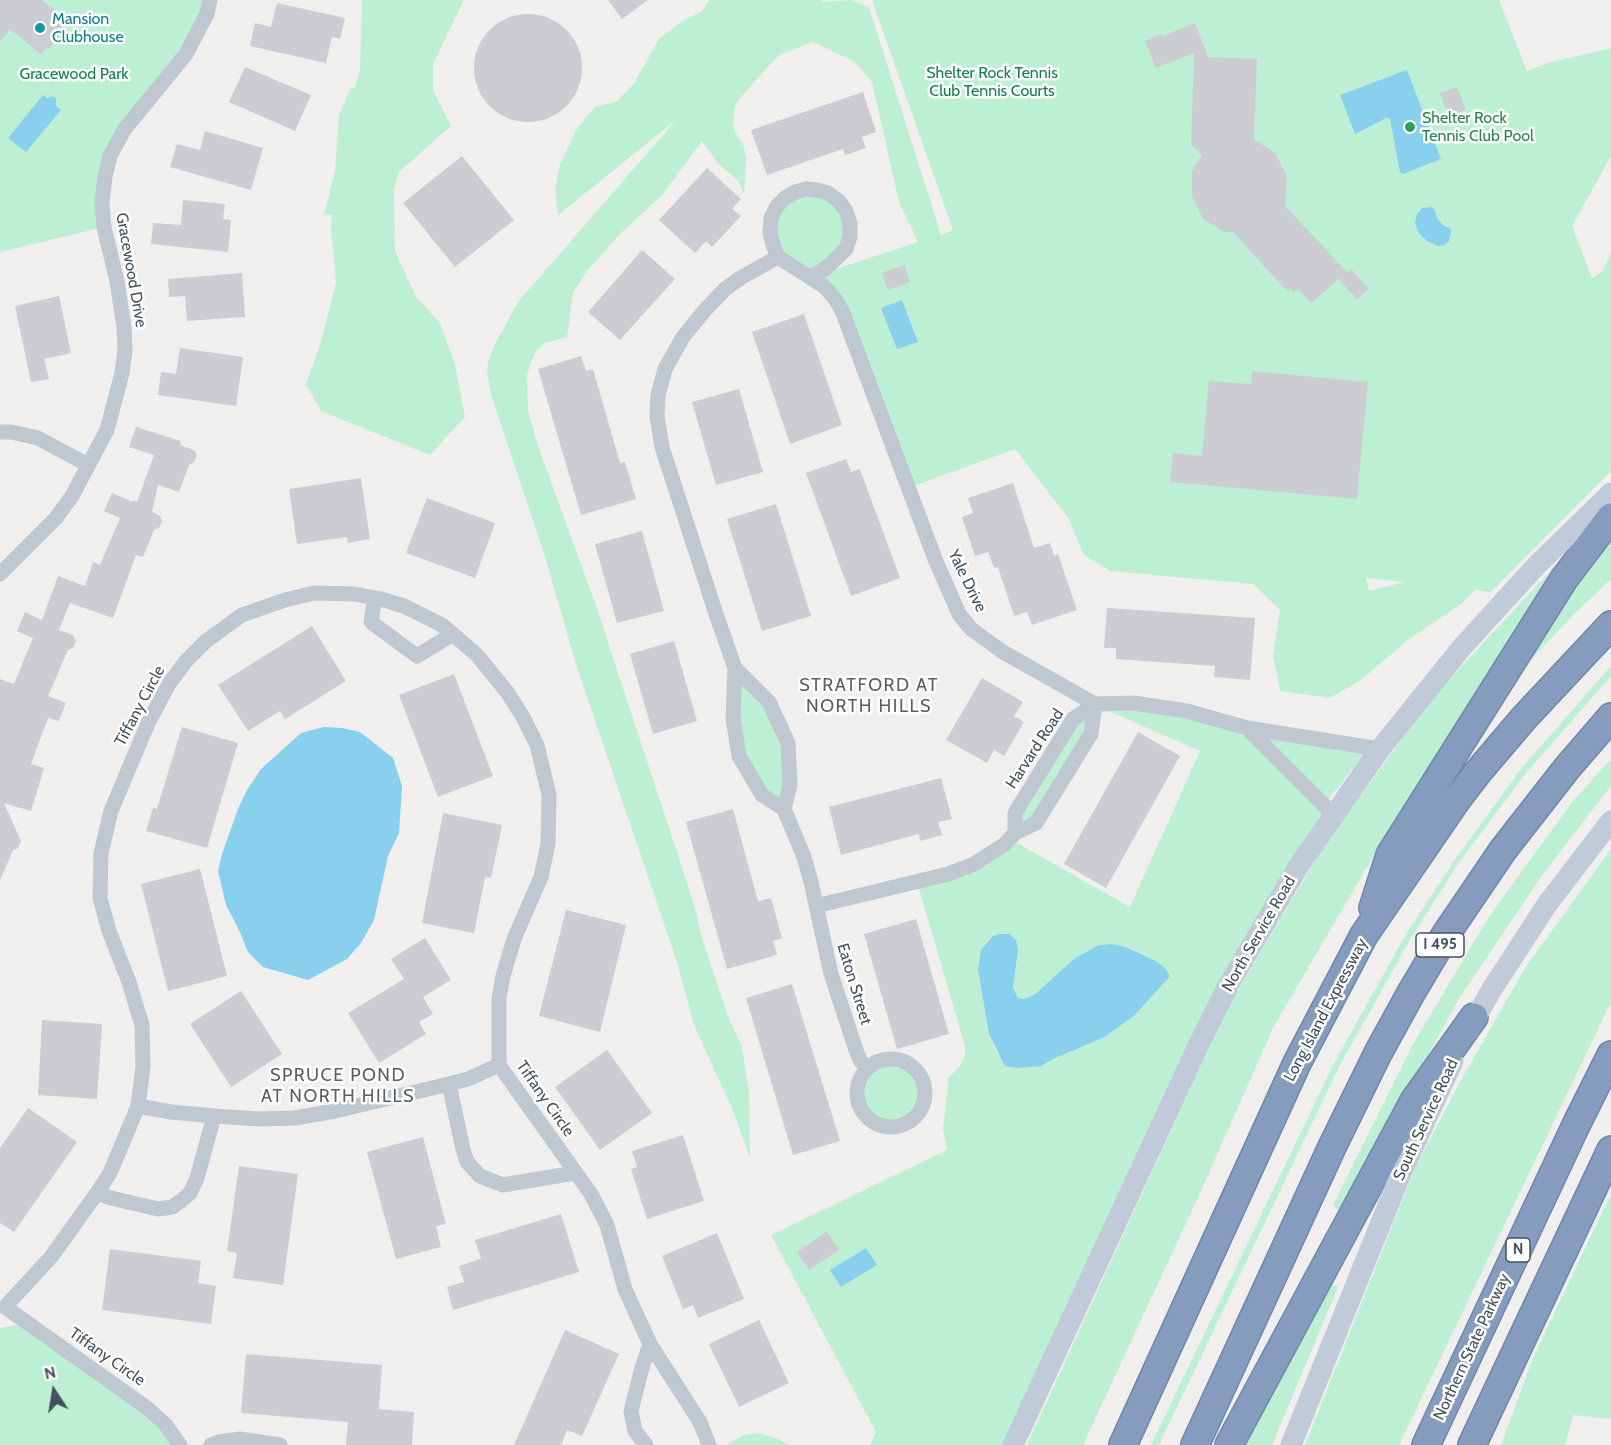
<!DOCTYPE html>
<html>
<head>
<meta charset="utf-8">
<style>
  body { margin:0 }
  #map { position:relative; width:1611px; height:1445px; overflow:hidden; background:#f1eeee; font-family:Cabin,sans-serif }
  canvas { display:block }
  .north { position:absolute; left:24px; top:1361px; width:60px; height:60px; -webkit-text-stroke:4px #fff; paint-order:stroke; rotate:348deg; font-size:16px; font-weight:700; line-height:24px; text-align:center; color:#46505c }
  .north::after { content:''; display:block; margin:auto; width:21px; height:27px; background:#46505c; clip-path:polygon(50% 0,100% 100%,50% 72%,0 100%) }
</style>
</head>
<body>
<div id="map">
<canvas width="1611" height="1445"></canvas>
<div class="north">N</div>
</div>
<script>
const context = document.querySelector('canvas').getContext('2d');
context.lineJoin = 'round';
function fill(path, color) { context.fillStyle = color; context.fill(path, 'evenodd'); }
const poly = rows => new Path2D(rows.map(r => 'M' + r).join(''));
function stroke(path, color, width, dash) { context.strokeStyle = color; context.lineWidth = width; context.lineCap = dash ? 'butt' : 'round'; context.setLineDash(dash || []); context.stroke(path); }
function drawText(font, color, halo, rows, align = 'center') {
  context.font = font + ' Cabin,sans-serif'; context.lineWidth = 5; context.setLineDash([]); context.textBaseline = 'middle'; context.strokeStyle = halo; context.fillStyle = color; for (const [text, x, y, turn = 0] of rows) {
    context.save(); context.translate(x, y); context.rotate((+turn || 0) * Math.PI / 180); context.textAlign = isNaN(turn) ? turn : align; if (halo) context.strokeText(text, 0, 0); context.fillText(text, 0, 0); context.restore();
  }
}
fill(poly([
  [0,0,210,0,207,14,110,156,104,227,0,252],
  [362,0,464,0,433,64,433,90,451,126,399,172,394,191,395,251,415,295,440,323,455,365,465,417,430,455,321,411,306,384,320,345,336,283,331,229,332,215,324,215,335,172,339,115,351,87,355,88,360,70],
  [710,0,823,0,822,2,851,0,869,7,941,235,953,230,872,0,1499,0,1527,71,1548,63,1611,48,1611,156,1572,226,1592,278,1603,271,1611,252,1611,471,1491,592,1475,590,1461,604,1409,639,1361,680,1330,698,1280,691,1273,655,1280,610,1253,584,1110,571,1083,554,1069,519,1015,449,908,488,843,313,811,277,918,242,899,202,872,82,855,62,813,42,779,55,745,92,735,106,733,121,734,130,744,147,746,158,744,194,738,181,717,162,702,141,663,194,620,234,586,272,573,293,567,337,545,343,537,350,531,362,527,375,528,410,537,443,595,603,694,904,703,941,729,1019,742,1047,749,1093,750,1158,734,1113,694,1025,677,962,575,661,546,560,491,395,487,372,488,362,494,346,518,302,676,120,558,215,555,189,560,164,578,127,595,107,616,102,633,85,659,39,681,22,702,11],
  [1366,578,1404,582,1405,582,1369,591],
  [795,192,839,201,850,237,811,276,779,257,771,218],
  [1611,528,1611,579,1574,614,1521,670],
  [1557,564,1485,681,1384,838,1273,1028,1201,1191,1083,1445,1027,1445,1225,1012,1324,846,1431,699],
  [1611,666,1611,676,1526,773,1460,861,1411,938,1339,1067,1159,1445,1151,1445,1333,1065,1406,934,1456,858,1521,769],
  [735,668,769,702,787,743,784,809,739,756],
  [1095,704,1247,728,1334,815,1263,924,1013,1445,870,1445,876,1432,771,1235,947,1150,943,1128,949,1077,960,1066,965,1055,965,1046,917,882,948,874,1010,839,1130,907,1200,751,1095,705,1091,734,1036,823,1015,833,1015,813,1073,719],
  [1113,944,1127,947,1154,960,1147,1001,1135,1015,1105,1037,1053,1059,1041,1066,997,1053,989,1034,978,970,1018,950,1013,988,1018,998,1024,999,1035,994,1075,958,1099,945],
  [1262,737,1364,754,1328,800],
  [1611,759,1611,786,1543,874,1460,997,1380,1142,1338,1210,1333,1205,1412,1046,1488,918,1573,801],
  [1611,849,1611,1002,1399,1445,1305,1445,1416,1166,1460,1082,1525,968],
  '857 1093a34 34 0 1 1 68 0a34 34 0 1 1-68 0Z',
  [1611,1194,1611,1419,1573,1415,1565,1445,1501,1445,1533,1358],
  [1339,1285,1272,1445,1240,1445,1329,1286],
  [16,1325,33,1329,146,1407,180,1445,0,1445,0,1328],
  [759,1433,776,1438,790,1445,727,1445,744,1435]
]), '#bcefd4');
fill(poly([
  [1407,70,1441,159,1403,174,1400,172,1390,119,1386,118,1355,134,1340,95],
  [43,95,47,98,52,96,56,98,56,106,61,110,26,152,8,138],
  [1432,207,1435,210,1437,218,1444,226,1450,228,1451,232,1449,241,1445,245,1438,246,1427,241,1418,232,1415,223,1417,214,1422,208],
  [902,300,918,342,897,349,881,308],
  [324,727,342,728,360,732,393,758,402,786,399,833,388,856,374,920,361,943,347,959,308,980,263,967,248,952,239,930,226,905,218,871,222,854,238,809,247,790,261,769,301,733],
  [1001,934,1009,934,1016,940,1018,950,1013,988,1018,998,1024,999,1035,994,1075,958,1099,945,1113,944,1126,947,1154,960,1166,969,1170,976,1135,1015,1105,1037,1053,1059,1041,1066,1017,1068,1005,1066,989,1034,978,970,981,950,993,936],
  [866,1248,877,1265,841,1287,830,1270]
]), '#88d0ed');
fill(poly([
  [0,0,42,0,70,22,49,49,47,47,41,54,10,29,0,42],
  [608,0,648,0,622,19],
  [277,3,345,18,340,39,332,37,326,63,250,46,255,23,271,27],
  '474 68a54 54 0 1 1 108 0a54 54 0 1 1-108 0Z',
  [1195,23,1208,57,1257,59,1254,139,1275,153,1287,176,1285,206,1347,272,1351,269,1369,289,1357,299,1339,280,1346,273,1311,303,1298,289,1294,292,1290,288,1288,290,1283,287,1233,232,1224,232,1203,219,1192,197,1192,171,1202,155,1191,145,1194,53,1156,68,1145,41,1162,34,1163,36],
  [245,67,311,95,295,131,229,102],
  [1457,87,1466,110,1449,116,1440,93],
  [863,92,876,132,862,137,866,148,845,155,843,149,767,175,751,130],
  [205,131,263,148,251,190,170,167,177,144,200,150],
  [462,156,514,220,455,267,403,203],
  [707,168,741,199,732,209,741,216,712,247,706,241,695,253,659,220],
  [183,200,225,204,223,219,231,220,228,252,151,244,153,223,181,225],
  [642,250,675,279,620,340,588,312],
  [904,265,910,282,888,290,882,273],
  [242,273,245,317,187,321,185,296,169,297,168,279],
  [59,296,71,353,44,359,49,379,31,382,15,306],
  [804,314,842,425,790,444,752,332],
  [180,348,243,357,236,406,158,395,161,372,176,374],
  [581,356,586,371,593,369,620,463,625,462,636,499,581,515,538,369],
  [1252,371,1368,382,1357,499,1170,482,1173,453,1202,456,1209,381,1251,384],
  [739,389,763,472,716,485,692,402],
  [136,427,181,441,180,445,194,450,197,455,194,462,189,465,179,492,158,485,152,512,160,516,162,521,159,528,154,530,143,557,136,555,113,618,70,603,59,630,73,635,76,641,73,648,68,650,48,696,66,703,59,721,48,718,31,764,44,768,31,811,4,803,21,841,18,848,13,850,0,880,0,679,14,684,33,638,17,631,25,612,42,620,58,576,85,586,93,562,100,565,120,518,104,511,112,493,133,502,133,500,137,502,154,455,129,447],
  [846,459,851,472,860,469,900,578,851,596,806,473],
  [361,478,370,539,348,543,347,537,297,544,289,489],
  [1013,483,1034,548,1050,543,1054,556,1058,554,1077,610,1032,625,1027,612,1014,616,998,567,994,568,988,552,975,556,962,517,973,513,968,498],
  [427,498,495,523,475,578,406,553],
  [776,504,811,616,762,631,727,519],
  [642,531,664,611,617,623,595,544],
  [1107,608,1255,618,1250,680,1214,677,1215,666,1116,659,1116,648,1104,648],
  [312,626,346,681,285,719,280,711,248,731,218,685],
  [674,641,697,721,653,734,630,654],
  [454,674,493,776,438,797,399,695],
  [982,678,1023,702,1014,716,1024,722,1004,756,994,750,987,763,946,740],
  [182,727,238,743,207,848,146,831,153,808,157,809],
  [1138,732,1180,756,1106,888,1064,864],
  [941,778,952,819,938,822,942,835,920,841,919,834,841,855,829,807],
  [733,809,758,901,771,898,782,938,773,941,777,955,727,969,686,822],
  [443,813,502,825,491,878,485,877,474,933,422,923],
  [200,869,227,976,168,991,141,884],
  [566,910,626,925,600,1032,539,1016],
  [916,919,949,1034,897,1049,864,934],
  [425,938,451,980,423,997,433,1014,419,1022,426,1034,379,1063,348,1013,404,979,391,959],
  [792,984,840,1141,793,1155,746,998],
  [241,991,282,1054,231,1087,190,1024],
  [42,1020,102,1024,97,1099,38,1095],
  [607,1050,652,1113,600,1150,555,1087],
  [28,1108,77,1142,14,1232,0,1223,0,1148],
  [683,1135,704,1201,647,1219,631,1169,637,1167,632,1151],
  [423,1137,446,1224,436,1226,441,1247,396,1259,367,1152],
  [239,1166,298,1174,283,1285,233,1278,237,1253,227,1251],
  [561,1214,579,1272,453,1310,447,1287,464,1282,459,1266,481,1259,475,1240],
  [827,1231,839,1250,809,1270,797,1252],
  [717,1233,744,1299,698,1318,693,1305,683,1309,662,1256],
  [110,1249,201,1261,198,1283,216,1286,211,1324,102,1310],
  [759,1320,789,1383,739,1407,709,1344],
  [565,1330,619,1354,582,1436,567,1430,561,1445,514,1445],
  [246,1354,382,1365,379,1409,414,1412,412,1445,346,1445,348,1422,241,1413]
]), '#cbcdd3');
const highway = poly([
  [1373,908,1390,855,1564,579,1611,517],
  [1123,1445,1297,1063,1364,935,1458,798,1478,772,1524,718,1611,625],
  [1195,1445,1332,1147,1378,1053,1411,993,1446,934,1503,850,1567,768,1611,717],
  [1229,1445,1414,1101,1474,1017],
  [1426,1445,1577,1123,1611,1055],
  [1472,1445,1611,1150]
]);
stroke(highway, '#7087aa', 30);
stroke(poly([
  [811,277,825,269,846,249,850,237,850,224,846,211,839,201,828,193,817,190,806,189,795,192,785,198,777,206,771,218,770,232,773,245,778,257,825,287,836,300,843,313,935,559,959,614,971,629,1003,652,1095,704,1133,703,1187,711,1247,728,1380,749],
  [0,432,11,432,38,438,88,465],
  [0,574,56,518,72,496,107,430,122,373,125,351,124,327,117,281,104,227,102,202,105,177,110,156,124,130,186,54,207,14,210,0],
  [375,598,371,622,417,656,453,634],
  [735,668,716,614,662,447,657,416,658,395,665,369,683,337,705,310,725,289,742,277,778,257],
  [1095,704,1091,734,1036,823,1015,833,1015,813,1073,719,1095,704],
  [1247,728,1334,815],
  [784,809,790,785,788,743,769,702,735,668,733,718,739,756,762,795,784,809,804,857,811,882,831,974,856,1050,860,1060,867,1068],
  [816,906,948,874,974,864,1005,844,1015,833],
  '857 1093a34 34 0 1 1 68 0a34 34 0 1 1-68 0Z',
  [449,1084,463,1149,467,1162,480,1176,503,1185,575,1173],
  [138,1106,171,1112,214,1116,259,1119,295,1118,335,1111,449,1084,468,1079,499,1065],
  [97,1193,111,1198,158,1209,172,1207,181,1201,190,1193,197,1178,214,1116],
  [180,1445,165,1424,146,1407,5,1307,51,1257,97,1193,110,1173,138,1106,143,1067,142,1025,129,982,109,931,100,898,101,853,111,811,148,723,169,684,186,661,206,641,242,615,285,600,314,593,354,594,381,599,404,606,442,625,477,655,507,692,523,717,537,745,549,795,548,844,541,877,514,939,503,976,499,998,499,1065,591,1194,607,1225,625,1289,633,1307,650,1344,700,1422,709,1445],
  [211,1445,219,1442,240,1439,280,1445],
  [646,1445,635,1431,631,1411,642,1368,650,1344]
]), '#bfc7d1', 15);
stroke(poly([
  [1468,1031,1492,989,1548,903,1611,821],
  [1013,1445,1199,1044,1229,984,1300,864,1380,749,1463,646,1536,566,1611,493],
  [1291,1445,1402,1171,1453,1061]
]), '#c1cad8', 21);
stroke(highway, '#859cbe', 27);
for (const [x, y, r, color] of [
  [40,28,6,"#0f9aa8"],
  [1410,127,6,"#2e9e5b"]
]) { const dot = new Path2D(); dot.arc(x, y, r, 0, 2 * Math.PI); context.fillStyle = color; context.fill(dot); stroke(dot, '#fff', 2); }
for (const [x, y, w] of [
  [1440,945,48],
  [1518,1250,24]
]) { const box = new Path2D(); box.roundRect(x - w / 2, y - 12, w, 24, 4.5); context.fillStyle = '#fff'; context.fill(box); stroke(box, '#46505c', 1.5); }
drawText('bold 15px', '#46505c', null, [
  ["I 495",1440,945],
  ["N",1518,1250]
]);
drawText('16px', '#0d838f', '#fff', [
  ["Mansion",52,19],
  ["Clubhouse",52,37]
], 'left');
drawText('16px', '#157f53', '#fff', [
  ["Shelter Rock Tennis",992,73],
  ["Club Tennis Courts",992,91],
  ["Gracewood Park",74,74]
]);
drawText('16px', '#27864d', '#fff', [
  ["Shelter Rock",1422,118],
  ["Tennis Club Pool",1422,136]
], 'left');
drawText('16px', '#46505c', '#fff', [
  ["Gracewood Drive",131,270,80],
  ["Yale Drive",967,581,64],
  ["Tiffany Circle",140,706,-62],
  ["Harvard Road",1035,749,-57],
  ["North Service Road",1259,934,-60],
  ["Eaton Street",854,984,73],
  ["Long Island Expressway",1326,1010,-62],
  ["Tiffany Circle",545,1099,55],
  ["South Service Road",1426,1120,-65],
  ["Northern State Parkway",1472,1347,-65],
  ["Tiffany Circle",107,1357,35]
]);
context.letterSpacing = '1.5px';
drawText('18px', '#5b5e64', '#fff', [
  ["STRATFORD AT",869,686],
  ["NORTH HILLS",869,707],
  ["SPRUCE POND",338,1076],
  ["AT NORTH HILLS",338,1097]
]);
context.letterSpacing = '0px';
</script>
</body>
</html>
